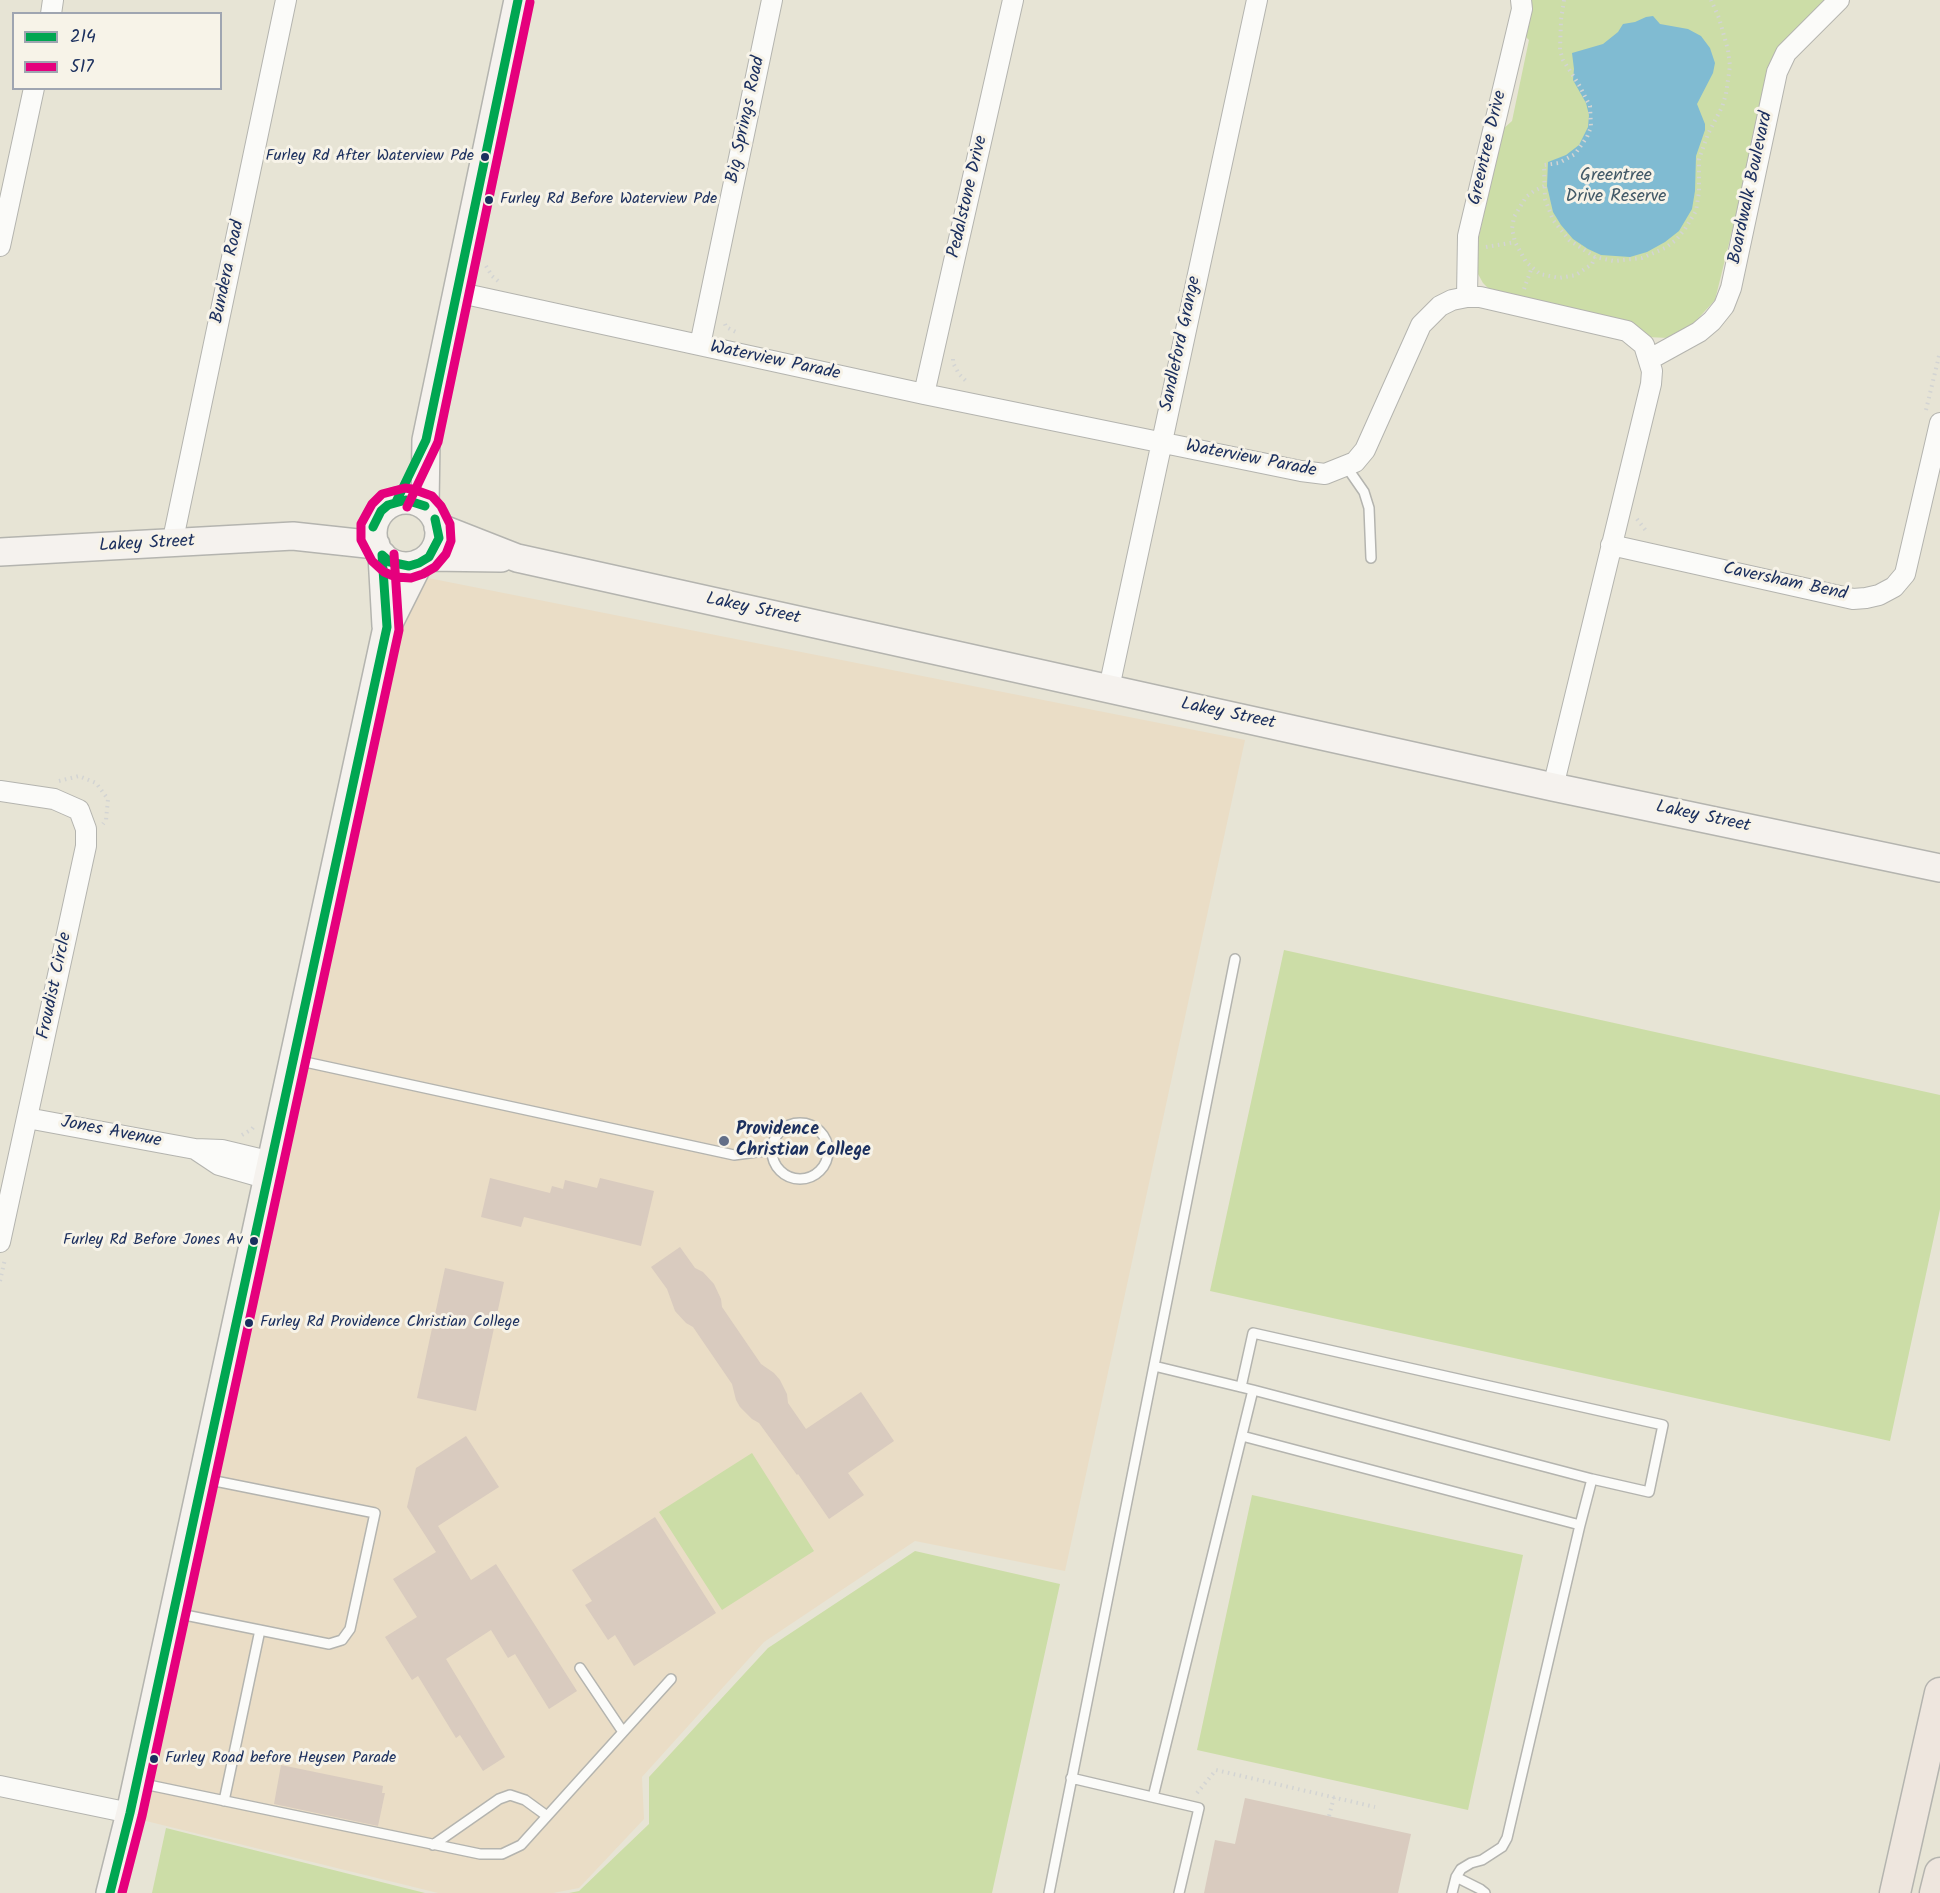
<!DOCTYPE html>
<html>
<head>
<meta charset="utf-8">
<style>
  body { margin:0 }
  #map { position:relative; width:1940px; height:1893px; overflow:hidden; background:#e7e4d5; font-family:Kalam,sans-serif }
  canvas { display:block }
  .legend { position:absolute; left:12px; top:12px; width:210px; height:78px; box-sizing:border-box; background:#f7f3e8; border:2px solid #9fa5b1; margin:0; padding:8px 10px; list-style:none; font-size:18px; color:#1b2f5e }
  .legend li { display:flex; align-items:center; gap:12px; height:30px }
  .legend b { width:30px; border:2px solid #9fa5b1 }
</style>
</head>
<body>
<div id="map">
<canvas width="1940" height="1893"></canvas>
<ul class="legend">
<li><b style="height:8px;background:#00a651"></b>214</li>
<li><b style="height:8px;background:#e5007d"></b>517</li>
</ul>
</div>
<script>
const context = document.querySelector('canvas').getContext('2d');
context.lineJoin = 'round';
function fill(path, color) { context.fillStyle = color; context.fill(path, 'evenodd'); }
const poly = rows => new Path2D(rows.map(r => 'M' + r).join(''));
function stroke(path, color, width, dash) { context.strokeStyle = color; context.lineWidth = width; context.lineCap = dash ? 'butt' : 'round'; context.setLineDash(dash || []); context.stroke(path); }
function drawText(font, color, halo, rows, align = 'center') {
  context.font = font + ' Kalam,sans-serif'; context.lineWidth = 6; context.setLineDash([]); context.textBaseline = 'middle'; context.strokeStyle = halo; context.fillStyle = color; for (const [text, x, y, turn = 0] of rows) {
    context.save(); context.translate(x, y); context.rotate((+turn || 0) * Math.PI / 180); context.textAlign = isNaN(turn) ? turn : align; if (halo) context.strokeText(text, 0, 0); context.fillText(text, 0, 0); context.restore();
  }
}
fill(poly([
  [413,575,1245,740,1065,1571,915,1541,764,1642,642,1777,644,1819,579,1888,553,1893,438,1893,142,1820]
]), '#eaddc6');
fill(poly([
  [1529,0,1827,0,1773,66,1715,300,1694,323,1669,338,1646,337,1490,290,1483,283,1478,274,1475,255,1502,130,1512,121,1529,40,1523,34],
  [1284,950,1940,1095,1940,1209,1890,1441,1210,1291],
  [752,1453,814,1551,722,1610,659,1512],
  [1252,1495,1523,1555,1468,1810,1197,1750],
  [915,1551,1060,1584,992,1893,569,1893,579,1891,649,1824,649,1777,768,1648],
  [166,1828,425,1893,152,1893]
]), '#ccdda7');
fill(poly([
  [1653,16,1660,24,1688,29,1701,36,1710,48,1715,63,1713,73,1697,104,1705,124,1705,130,1696,156,1695,191,1692,209,1679,231,1665,242,1647,252,1630,257,1601,255,1588,249,1573,239,1561,225,1553,212,1547,186,1548,162,1566,155,1579,145,1588,127,1589,115,1586,103,1573,80,1574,69,1572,53,1603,44,1618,32,1623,24,1635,22,1646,17]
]), '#80bbd2');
fill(poly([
  [490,1178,550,1193,552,1186,563,1189,565,1180,597,1188,600,1178,654,1191,641,1246,524,1217,521,1227,481,1217],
  [680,1247,695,1268,703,1272,714,1284,721,1299,722,1307,761,1364,774,1373,780,1380,787,1394,788,1403,806,1429,861,1392,894,1441,848,1473,864,1495,829,1519,798,1474,797,1475,759,1423,752,1419,740,1407,736,1400,732,1384,693,1327,686,1323,675,1311,667,1289,651,1267],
  [445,1268,504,1282,476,1411,417,1398],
  [466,1436,499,1487,438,1526,471,1580,496,1564,577,1691,549,1709,515,1654,508,1658,491,1630,446,1659,505,1757,483,1771,460,1735,456,1738,418,1676,412,1680,385,1637,417,1617,393,1579,436,1552,407,1507,416,1468],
  [655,1517,716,1613,634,1666,615,1635,608,1640,585,1605,592,1601,572,1570],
  [281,1765,383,1786,382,1793,385,1793,378,1826,274,1804],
  [1245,1798,1411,1834,1398,1893,1204,1893,1215,1840,1235,1844]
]), '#d9cbbf');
const lane = poly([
  [1346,466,1364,492,1369,508,1371,558],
  [296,1060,734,1155,772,1150],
  '772 1151a28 28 0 1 1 56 0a28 28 0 1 1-56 0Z',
  [1241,1387,1253,1333,1663,1425,1649,1492,1592,1479],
  [1242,1436,1580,1525,1592,1479,1253,1390],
  [175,1613,329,1644,342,1640,350,1629,375,1513,205,1479],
  [580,1668,623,1732],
  [1071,1778,1199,1808,1179,1893],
  [139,1783,480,1854,502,1854,521,1845,671,1679],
  [1153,1797,1253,1390,1154,1366],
  [224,1801,260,1630],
  [433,1845,499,1799,510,1795,525,1800,547,1816],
  [1456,1877,1480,1889,1485,1893],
  [1049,1893,1235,959],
  [1452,1893,1456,1877,1461,1869,1471,1863,1482,1860,1502,1847,1507,1838,1580,1525]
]);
const street = poly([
  [51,14,53,0],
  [0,246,34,88],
  [456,292,924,394,1301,471,1325,474,1355,462,1365,450,1421,325,1440,306,1452,300,1467,297,1480,297,1627,331,1644,345,1652,371,1651,384,1553,787],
  [1467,297,1468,236,1522,9,1521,0],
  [700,345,772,0],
  [1650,359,1699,332,1712,321,1724,306,1731,288,1777,72,1786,53,1839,0],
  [924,394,1013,0],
  [172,544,286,0],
  [1611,545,1853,599,1866,598,1879,595,1894,587,1905,574,1940,423],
  [1109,688,1257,0],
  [0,791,54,799,79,810,86,829,86,846,0,1242],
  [27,1118,195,1149,222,1150,272,1162],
  [195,1149,219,1165,268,1179],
  [0,1786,130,1813]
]);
const secondary = poly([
  '373 533a33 33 0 1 1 66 0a33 33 0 1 1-66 0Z',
  [425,506,426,440,518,0],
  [438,527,517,558,1553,787,1940,868],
  [0,552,293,536,376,545],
  [382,555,386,626],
  [429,557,501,558],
  [110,1893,130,1813,387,627,419,563]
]);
const primary = poly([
  [1895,1893,1940,1693],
  [1935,1893,1940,1873]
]);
stroke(lane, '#b4b4af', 12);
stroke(street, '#b4b4af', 22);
stroke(secondary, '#b4b4af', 30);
stroke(primary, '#b4b4af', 33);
stroke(poly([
  [1564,0,1561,20,1560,50,1563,60,1579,85,1590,106,1591,127,1587,137,1575,154,1559,163,1544,165,1545,199,1553,220,1569,240,1595,257,1614,261,1642,258,1665,248,1676,240,1685,229,1696,211,1699,192,1699,159,1708,134,1722,107,1726,94,1730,66,1728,50,1719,18,1711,0],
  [1544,186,1534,191,1526,197,1514,217,1512,229,1515,242,1526,262,1540,274,1559,278,1576,275,1592,264,1595,257],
  [1486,247,1515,242],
  [486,266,492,276,498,281],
  [1524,289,1532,267],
  [725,324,726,327,738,333],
  [953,359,953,363,959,374,967,382],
  [1926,410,1940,352],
  [1637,519,1647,532],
  [59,781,79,776,96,783,108,799,106,820,103,824],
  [242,1135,252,1129,255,1125],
  [0,1281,5,1259],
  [1197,1793,1216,1770,1375,1807],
  [1329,1816,1334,1797]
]), '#d3d4d3', 4, [1.5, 4.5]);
stroke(lane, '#fbfbf9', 9);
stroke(street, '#fbfbf9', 20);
stroke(secondary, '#f5f2ee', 27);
stroke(primary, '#eee6de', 30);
stroke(poly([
  [396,502,426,440,518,0],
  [373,527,381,511,388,505,406,500,425,506],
  [382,555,390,562,409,566,419,563,429,557,439,538,435,519],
  [110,1893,130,1813,387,627,382,555]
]), '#00a651', 9);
stroke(poly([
  [418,490,405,488,382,494,372,504,361,524,361,540,372,561,384,572,396,577,411,578,423,574,435,567,446,554,451,541,450,524,441,506,432,496,418,491],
  [407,507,438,442,530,2],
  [122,1893,142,1816,399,630,394,554]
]), '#e5007d', 9);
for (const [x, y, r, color] of [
  [485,157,5,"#1b2f5e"],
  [489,200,5,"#1b2f5e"],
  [724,1141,6,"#626e88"],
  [254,1241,5,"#1b2f5e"],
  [249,1323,5,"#1b2f5e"],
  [154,1759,5,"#1b2f5e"]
]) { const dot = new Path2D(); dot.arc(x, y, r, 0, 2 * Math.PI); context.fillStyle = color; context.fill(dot); stroke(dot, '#f7f3e8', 2); }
drawText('16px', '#1b2f5e', '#f7f3e8', [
  ["Furley Rd After Waterview Pde",474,157,"right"],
  ["Furley Rd Before Waterview Pde",500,200],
  ["Furley Rd Before Jones Av",243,1241,"right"],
  ["Furley Rd Providence Christian College",260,1323],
  ["Furley Road before Heysen Parade",165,1759]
], 'left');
drawText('18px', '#1b2f5e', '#f7f3e8', [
  ["Big Springs Road",747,120,-78],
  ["Greentree Drive",1489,148,-77],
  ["Boardwalk Boulevard",1752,188,-78],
  ["Pedalstone Drive",969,197,-77],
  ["Bundera Road",229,272,-78],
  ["Sandleford Grange",1182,344,-78],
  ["Waterview Parade",775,362,12],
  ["Waterview Parade",1251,460,11],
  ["Lakey Street",147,545,-3],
  ["Caversham Bend",1785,583,12],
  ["Lakey Street",753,610,12],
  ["Lakey Street",1228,715,12],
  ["Lakey Street",1703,818,12],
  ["Froudist Circle",56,986,-78],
  ["Jones Avenue",111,1133,11]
]);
drawText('18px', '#425967', '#f7f3e8', [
  ["Greentree",1616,177],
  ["Drive Reserve",1616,198]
]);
drawText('bold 18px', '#1b2f5e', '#f7f3e8', [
  ["Providence",736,1131],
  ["Christian College",736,1152]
], 'left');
</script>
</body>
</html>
